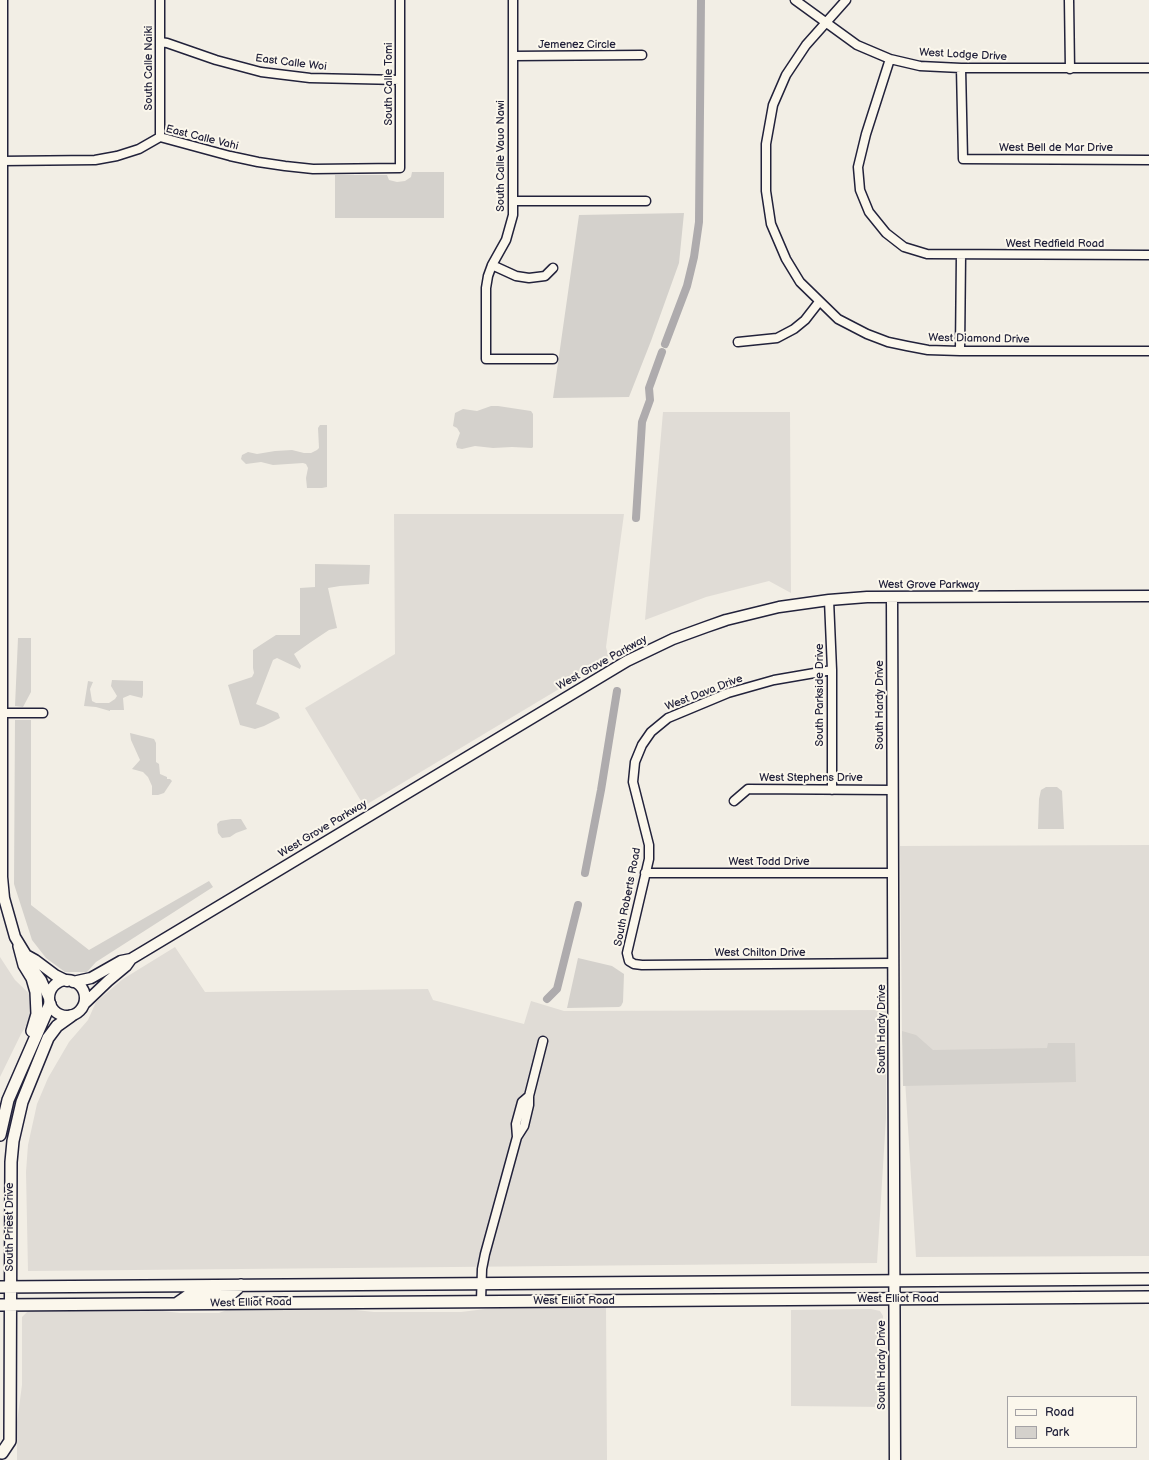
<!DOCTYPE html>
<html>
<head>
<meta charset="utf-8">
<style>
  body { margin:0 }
  #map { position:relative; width:1149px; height:1460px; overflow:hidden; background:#f2eee5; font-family:"Balsamiq Sans",sans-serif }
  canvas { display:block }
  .legend { position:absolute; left:1007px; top:1396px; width:130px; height:52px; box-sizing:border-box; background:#fbf7ec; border:1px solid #a4a2a5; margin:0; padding:5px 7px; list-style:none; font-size:12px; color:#22223b }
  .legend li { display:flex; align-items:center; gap:8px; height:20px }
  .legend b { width:20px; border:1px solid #a4a2a5 }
</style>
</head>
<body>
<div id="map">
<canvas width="1149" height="1460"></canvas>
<ul class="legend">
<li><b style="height:5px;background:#fbf7ec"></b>Road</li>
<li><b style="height:11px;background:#d4d1cc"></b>Park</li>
</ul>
</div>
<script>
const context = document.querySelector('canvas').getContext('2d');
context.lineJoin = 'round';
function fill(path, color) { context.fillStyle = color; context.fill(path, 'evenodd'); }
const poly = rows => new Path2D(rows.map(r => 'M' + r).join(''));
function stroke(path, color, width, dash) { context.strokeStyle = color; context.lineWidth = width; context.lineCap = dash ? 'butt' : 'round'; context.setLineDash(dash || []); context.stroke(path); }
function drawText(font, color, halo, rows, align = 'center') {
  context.font = font + ' "Balsamiq Sans",sans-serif'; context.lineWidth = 4; context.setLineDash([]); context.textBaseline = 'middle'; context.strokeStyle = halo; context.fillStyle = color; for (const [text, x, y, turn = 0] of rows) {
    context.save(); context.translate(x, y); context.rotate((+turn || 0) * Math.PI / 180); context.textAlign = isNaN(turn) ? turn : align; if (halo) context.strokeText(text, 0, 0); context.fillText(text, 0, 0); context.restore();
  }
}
fill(poly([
  [663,412,790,412,791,593,769,581,706,597,645,620],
  [394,514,624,514,606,647,609,659,364,806,305,708,395,654],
  [1149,845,1149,1256,916,1257,902,1031,900,846],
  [175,947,205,992,428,989,433,1000,524,1024,531,1001,564,1011,886,1010,886,1118,877,1263,28,1271,26,1172,28,1145,37,1104,48,1078,69,1042,88,1020,96,1002,123,979],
  [0,957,15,980,40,1004,21,1034,0,1077],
  [501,1307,606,1307,607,1460,17,1460,17,1422,22,1385,22,1317,28,1311,145,1309,180,1313,219,1313,229,1309,337,1308,374,1312,461,1312],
  [871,1309,880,1311,883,1316,882,1336,885,1407,791,1406,791,1310]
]), '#e0dcd6');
fill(poly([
  [412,172,444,172,444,218,335,218,335,175,387,175,389,180,397,182,405,181,411,177],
  [684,213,679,263,651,341,629,397,553,398,579,215],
  [491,406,498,406,531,411,533,414,533,447,532,448,512,447,493,448,475,446,462,449,457,448,456,444,460,433,457,428,453,426,455,413,463,409,477,411],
  [320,425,327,425,327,487,322,488,307,488,306,478,308,468,306,464,303,463,273,465,261,462,246,464,241,459,242,455,248,452,257,454,275,451,292,450,304,453,311,453,317,450,319,448,318,428],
  [315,564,370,565,369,584,340,586,328,588,337,628,329,630,311,642,294,654,301,666,300,669,277,658,273,660,256,704,278,713,280,718,264,726,255,729,240,725,228,685,252,677,254,673,253,668,253,650,262,644,276,635,300,635,300,588,315,587],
  [18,638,31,638,31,692,23,707,15,706],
  [112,680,143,681,143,695,142,698,130,695,123,698,124,710,110,710,110,711,96,707,84,706,88,681,93,682,90,689,92,701,96,703,109,703,115,699,117,696,111,686],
  [15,720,31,720,31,905,89,950,209,881,213,887,96,962,87,972,65,972,46,958,32,940,14,884],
  [130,733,154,739,156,743,156,762,159,764,160,774,167,777,167,779,170,779,172,781,164,793,158,795,152,795,152,786,148,777,143,772,132,769,140,760,131,740],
  [1046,787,1057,787,1062,791,1064,829,1038,829,1039,799,1041,790],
  [232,819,241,819,247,829,236,833,230,837,222,838,218,833,217,824,220,821],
  [578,958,612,966,624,974,623,1002,621,1006,619,1007,567,1008],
  [902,1031,916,1035,933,1050,1047,1048,1048,1043,1075,1043,1076,1082,903,1086]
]), '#d4d1cc');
stroke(poly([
  [665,344,687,286,694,257,699,222,701,0],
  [636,518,642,422,650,400,649,388,662,352],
  [585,873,601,790,617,691],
  [547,999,557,989,578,905]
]), '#aeabad', 8);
const minor = poly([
  [513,0,513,215,506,240,492,265,488,276,486,288,486,359,553,359],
  [795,0,857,45,890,59,920,66,961,68,1149,68],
  [846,0,806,45,786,75,773,105,766,144,766,191,771,224,786,259,800,282,838,319,867,334,888,342,907,346,928,350,960,351,1149,351],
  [1069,0,1070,69],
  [160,42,167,43,216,60,261,72,310,78,400,80],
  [513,56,642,55],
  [890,59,866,134,858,167,860,190,869,212,886,233,904,247,927,254,1149,255],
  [961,68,963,159,1149,160],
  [160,137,160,0],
  [1,161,95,160,117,156,139,149,160,137,230,156,258,162,285,166,313,169,400,168,400,0],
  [513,201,646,201],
  [492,265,516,276,529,278,545,276,553,268],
  [738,342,777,338,794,329,805,320,819,302],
  [960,351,961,255],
  [829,600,832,670,832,790],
  [832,670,774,680,728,693,668,718,651,732,642,745,635,762,633,782,649,845,649,859,627,953,629,961,634,964,642,965,893,963],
  [2,713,43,713],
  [734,801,748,789,892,790],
  [645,873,893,873],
  [517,1137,516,1124,522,1102,529,1096],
  [481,1301,482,1269,485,1254,517,1137,524,1126,529,1105,529,1096,543,1041]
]);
const tertiary = poly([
  [2,0,2,877,4,898,15,937,26,955,28,963,41,980,49,998],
  [892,597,895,1460],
  [26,955,35,960,55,975,67,981],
  '49 998a18 18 0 1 1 36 0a18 18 0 1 1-36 0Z',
  [73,982,91,978,121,961,131,959,627,661,673,639,706,627,726,620,779,607,829,600,867,597,1149,596],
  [84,1004,108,981,126,966,131,959]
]);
const secondary = poly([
  [19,946,24,965,32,978,36,992,37,1014,32,1031],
  [0,1135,8,1100,50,1004],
  [0,1287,1149,1279],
  [176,1304,189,1295,230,1295,241,1285],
  [0,1305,1149,1297],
  [2,1453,10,1441,11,1162,13,1141,22,1102,48,1038,57,1026,71,1016]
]);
stroke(minor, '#22223b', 11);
stroke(tertiary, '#22223b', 13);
stroke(secondary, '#22223b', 14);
stroke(minor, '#fbf7ec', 8);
stroke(tertiary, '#fbf7ec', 10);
stroke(secondary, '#fbf7ec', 11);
drawText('11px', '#22223b', '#fbf7ec', [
  ["Jemenez Circle",577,45],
  ["West Lodge Drive",963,55,3],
  ["East Calle Woi",291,63,7],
  ["South Calle Naiki",149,68,-90],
  ["South Calle Tomi",389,84,-90],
  ["East Calle Vahi",202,138,14],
  ["West Bell de Mar Drive",1056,148],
  ["South Calle Vauo Nawi",501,156,-90],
  ["West Redfield Road",1055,244],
  ["West Diamond Drive",979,339,1],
  ["West Grove Parkway",929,585],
  ["West Grove Parkway",602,663,-29],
  ["West Dava Drive",704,693,-21],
  ["South Parkside Drive",820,695,-90],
  ["South Hardy Drive",880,705,-90],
  ["West Stephens Drive",811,778],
  ["West Grove Parkway",323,829,-31],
  ["West Todd Drive",769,862],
  ["South Roberts Road",628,897,-79],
  ["West Chilton Drive",760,953],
  ["South Hardy Drive",882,1029,-90],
  ["South Priest Drive",10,1227,-90],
  ["West Elliot Road",898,1299],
  ["West Elliot Road",574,1301],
  ["West Elliot Road",251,1303,-1],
  ["South Hardy Drive",882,1365,-90]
]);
</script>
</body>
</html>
